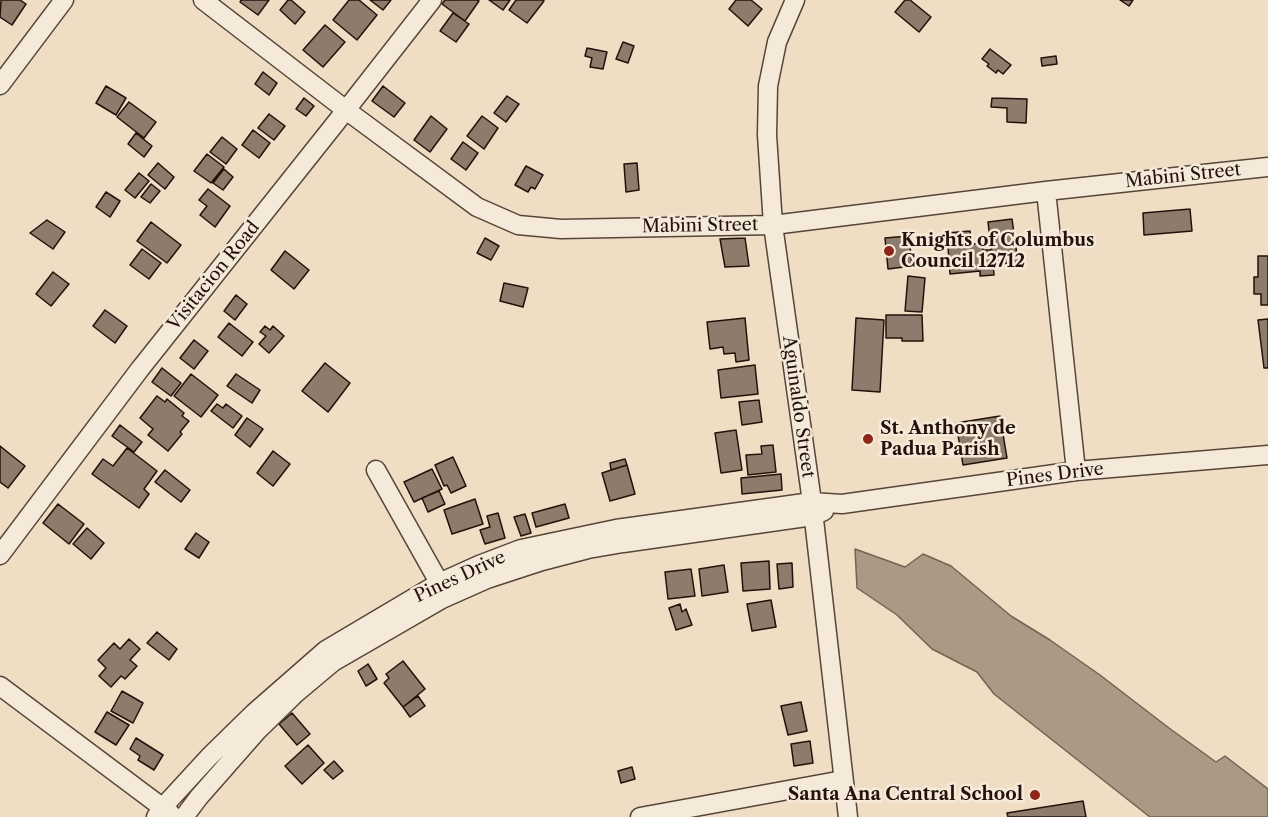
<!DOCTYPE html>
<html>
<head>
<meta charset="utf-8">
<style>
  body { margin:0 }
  canvas { display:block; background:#f0dec4 }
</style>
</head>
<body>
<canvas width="1268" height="817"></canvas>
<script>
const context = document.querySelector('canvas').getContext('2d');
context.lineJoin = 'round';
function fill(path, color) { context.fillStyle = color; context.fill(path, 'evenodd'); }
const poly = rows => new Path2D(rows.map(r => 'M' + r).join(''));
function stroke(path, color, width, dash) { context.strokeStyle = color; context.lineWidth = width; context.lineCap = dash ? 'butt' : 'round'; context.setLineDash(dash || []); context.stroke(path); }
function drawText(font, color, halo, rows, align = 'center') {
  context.font = font + ' "Libre Caslon Text",serif'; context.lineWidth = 5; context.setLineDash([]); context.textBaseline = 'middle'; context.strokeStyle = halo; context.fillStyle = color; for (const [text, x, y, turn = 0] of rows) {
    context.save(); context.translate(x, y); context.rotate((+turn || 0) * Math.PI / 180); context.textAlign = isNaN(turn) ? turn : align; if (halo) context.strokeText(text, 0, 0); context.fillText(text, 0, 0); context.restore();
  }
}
const water = poly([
  [855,549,905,567,923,554,951,566,1011,616,1050,640,1100,675,1169,728,1216,762,1225,756,1268,789,1268,817,1150,817,994,694,977,672,932,649,897,615,857,588,855,549]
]);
fill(water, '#aa9985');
stroke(water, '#746354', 1.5);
const building = poly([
  [1,0,20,0,26,4,12,25,0,17,1,0],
  [241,0,269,0,258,15,240,2,241,0],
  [288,0,291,0,305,12,295,24,280,10,288,0],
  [349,0,359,0,377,15,357,40,333,20,349,0],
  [370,0,391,0,383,10,370,0],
  [445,0,477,0,479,1,465,21,442,4,445,0],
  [489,0,510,0,503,10,489,0],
  [516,0,543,0,544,1,527,23,509,10,516,0],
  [736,0,751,0,762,9,748,26,729,9,736,0],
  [905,0,910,0,931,17,919,32,895,12,905,0],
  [1120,0,1133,0,1129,6,1120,0],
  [453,13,469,24,456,42,440,31,453,13],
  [325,25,345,42,323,67,303,50,325,25],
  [623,42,634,46,628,63,616,59,623,42],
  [587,48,607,52,603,69,590,67,592,58,585,56,587,48],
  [990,49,1011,65,1003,74,998,70,996,73,987,66,989,64,982,59,990,49],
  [1056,56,1057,64,1042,66,1041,58,1056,56],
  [263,72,277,83,269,95,255,84,263,72],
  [106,86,126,98,116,115,96,103,106,86],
  [383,86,405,103,394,117,372,101,383,86],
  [507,96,519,104,506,122,494,113,507,96],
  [304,98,314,106,306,116,296,109,304,98],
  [992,98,1027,99,1026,123,1007,122,1007,108,991,107,992,98],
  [129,102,156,122,144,138,117,117,129,102],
  [269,114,285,126,274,140,258,128,269,114],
  [431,116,447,129,430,152,414,140,431,116],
  [482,116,498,128,484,149,467,136,482,116],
  [253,130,270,143,259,158,242,145,253,130],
  [136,133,152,146,144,157,128,144,136,133],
  [222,137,237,149,226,164,210,152,222,137],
  [463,142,478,153,466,170,451,159,463,142],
  [207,154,224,167,211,183,194,171,207,154],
  [158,163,174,177,165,189,148,175,158,163],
  [637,163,639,190,626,192,624,164,637,163],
  [526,166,543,175,535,189,531,187,528,192,515,185,526,166],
  [224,169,233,177,223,190,213,183,224,169],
  [139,173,149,181,135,198,125,190,139,173],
  [151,184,160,191,150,203,141,197,151,184],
  [208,189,230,206,215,227,200,215,207,206,199,200,208,189],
  [106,192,120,201,110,217,96,207,106,192],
  [1190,209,1192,231,1144,235,1143,213,1190,209],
  [1012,219,1018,262,993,265,988,222,1012,219],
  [47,220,65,232,53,249,30,233,47,220],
  [151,222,181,245,167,263,137,241,151,222],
  [970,231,972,244,982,243,983,250,992,250,994,275,980,276,980,271,950,274,947,233,970,231],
  [909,236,912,266,888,269,885,238,909,236],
  [485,238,499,246,491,260,477,253,485,238],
  [745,238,749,266,725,267,720,239,745,238],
  [142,249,161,263,149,279,130,265,142,249],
  [285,251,309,270,294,289,271,270,285,251],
  [1258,256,1268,256,1268,305,1261,305,1261,294,1254,294,1254,277,1258,277,1258,256],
  [53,272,69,284,51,306,36,294,53,272],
  [908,276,925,278,922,312,905,311,908,276],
  [504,283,528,288,523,307,500,301,504,283],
  [236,295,247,304,235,320,224,311,236,295],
  [105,310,127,326,115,343,93,326,105,310],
  [886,315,922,315,923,341,902,341,902,338,886,338,886,315],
  [745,318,749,360,736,362,735,353,724,354,723,347,710,349,707,322,745,318],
  [856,318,884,320,880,392,852,390,856,318],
  [1268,319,1268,368,1264,368,1258,320,1268,319],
  [229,323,253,342,242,356,218,337,229,323],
  [265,326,270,330,273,326,284,336,269,353,259,344,266,336,260,332,265,326],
  [194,340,208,351,194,369,180,358,194,340],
  [325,363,350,383,328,412,302,391,325,363],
  [755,365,758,394,721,398,718,370,755,365],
  [162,368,181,383,171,396,152,382,162,368],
  [191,374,218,395,201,417,174,396,191,374],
  [236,374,260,390,252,403,227,386,236,374],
  [157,396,165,402,167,399,184,413,182,416,189,421,180,432,182,434,168,451,148,435,153,429,140,418,157,396],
  [759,400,762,422,742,425,739,402,759,400],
  [217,404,223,408,226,404,242,416,233,428,211,411,217,404],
  [1000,416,1007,458,963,465,956,423,1000,416],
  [247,418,263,429,250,447,235,435,247,418],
  [120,425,142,442,134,452,112,436,120,425],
  [736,430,742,470,721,473,715,433,736,430],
  [773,445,776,472,748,475,746,455,762,454,761,446,773,445],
  [0,446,25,466,8,488,0,482,0,446],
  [127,448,157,471,144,489,149,494,139,508,92,474,103,459,113,466,127,448],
  [273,451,290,464,273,486,257,473,273,451],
  [453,457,466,486,451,493,447,485,444,486,435,465,453,457],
  [625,459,627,465,611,470,610,463,625,459],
  [627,465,635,494,610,501,602,473,627,465],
  [432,469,442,489,414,502,404,482,432,469],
  [165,470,190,490,181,502,155,482,165,470],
  [781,474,782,490,742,494,741,478,781,474],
  [439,491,445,504,428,512,422,498,439,491],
  [475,499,483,524,452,534,444,510,475,499],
  [58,504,84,524,69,544,43,523,58,504],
  [565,504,569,518,536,527,532,513,565,504],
  [498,513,505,538,485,544,480,530,490,527,487,516,498,513],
  [525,514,531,533,521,536,514,517,525,514],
  [87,528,104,543,91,559,73,544,87,528],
  [196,533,209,542,199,558,185,549,196,533],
  [769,561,770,589,743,591,741,563,769,561],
  [792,563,793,587,779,589,777,564,792,563],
  [724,565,728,592,702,596,699,569,724,565],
  [691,569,695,596,668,599,665,572,691,569],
  [771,600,776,627,752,631,747,604,771,600],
  [680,604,682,612,686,609,692,625,676,630,669,608,680,604],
  [157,632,177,649,169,660,147,643,157,632],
  [129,639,140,649,130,660,137,666,125,679,121,676,111,687,99,676,106,668,98,660,114,643,120,649,129,639],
  [403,661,425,689,403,707,384,683,389,678,386,674,403,661],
  [368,664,377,679,366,686,358,671,368,664],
  [122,691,143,703,133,723,111,711,122,691],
  [418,696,425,706,410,717,403,707,418,696],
  [801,702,807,731,788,735,781,706,801,702],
  [107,712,129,725,116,745,95,732,107,712],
  [292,713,310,734,297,745,279,724,292,713],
  [136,738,163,755,154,770,138,760,140,756,130,749,136,738],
  [810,741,813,763,794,766,791,744,810,741],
  [308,745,324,763,302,784,285,766,308,745],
  [334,761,343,771,333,779,324,770,334,761],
  [632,767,635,779,621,783,618,771,632,767],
  [1083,801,1086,817,1008,817,1007,813,1083,801]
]);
fill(building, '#8d7c6b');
stroke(building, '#22120b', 1.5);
const minor = poly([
  [203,0,346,110,477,207,518,225,561,229,773,225,1046,191,1268,167],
  [795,0,777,42,768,86,767,135,773,225,812,502,848,817],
  [0,85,64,0],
  [1046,191,1076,471],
  [376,470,445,593],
  [0,555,140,369,346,110,432,0],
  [0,686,171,814],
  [156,817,163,807,209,757,254,713,326,650,439,583,479,565,521,549,616,529,812,502,842,504,1076,471,1268,455],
  [184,817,199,797,257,731,296,693,333,662,442,599,487,579,542,561,588,549,623,543,813,516,824,511],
  [640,817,843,780]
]);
stroke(minor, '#564539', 21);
stroke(minor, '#f5ead9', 18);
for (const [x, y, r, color] of [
  [889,251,6,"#8f2418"],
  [868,439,6,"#8f2418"],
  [1035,795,6,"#8f2418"]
]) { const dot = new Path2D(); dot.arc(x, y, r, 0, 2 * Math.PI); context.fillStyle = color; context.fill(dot); stroke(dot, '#f5ead9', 2); }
drawText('18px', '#22120b', '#f5ead9', [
  ["Mabini Street",1183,176,-6],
  ["Mabini Street",700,226,-1],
  ["Visitacion Road",214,276,-51],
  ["Aguinaldo Street",798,407,82],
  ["Pines Drive",1055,475,-7],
  ["Pines Drive",460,577,-25]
]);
drawText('bold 18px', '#22120b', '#f5ead9', [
  ["Knights of Columbus",901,241],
  ["Council 12712",901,262],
  ["St. Anthony de",880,429],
  ["Padua Parish",880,450],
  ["Santa Ana Central School",1023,795,"right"]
], 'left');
</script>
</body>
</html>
